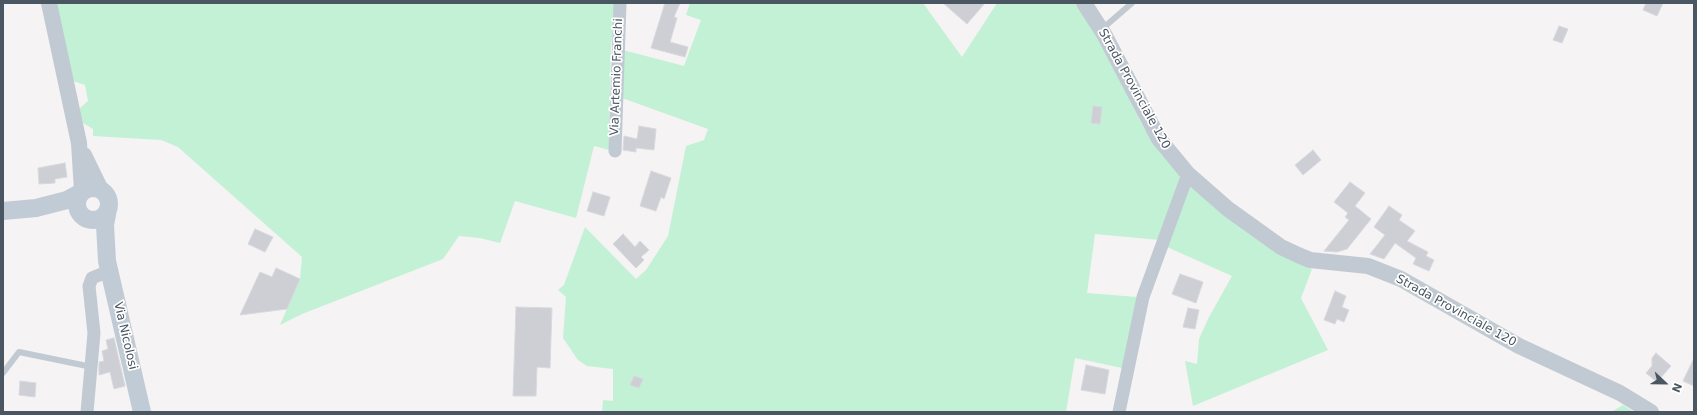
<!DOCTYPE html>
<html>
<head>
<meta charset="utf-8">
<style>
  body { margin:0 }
  #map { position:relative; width:1697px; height:415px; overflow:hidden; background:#f5f3f3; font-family:"DejaVu Sans",sans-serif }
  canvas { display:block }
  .frame { position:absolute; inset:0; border:4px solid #4a5661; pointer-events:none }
  .north { position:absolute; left:1645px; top:363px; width:40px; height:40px; -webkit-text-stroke:3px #fff; paint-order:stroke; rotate:112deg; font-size:11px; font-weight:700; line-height:16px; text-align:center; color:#4a5661 }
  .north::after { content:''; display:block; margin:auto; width:14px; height:18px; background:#4a5661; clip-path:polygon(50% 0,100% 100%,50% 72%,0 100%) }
</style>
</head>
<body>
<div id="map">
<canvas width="1697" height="415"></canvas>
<div class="frame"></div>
<div class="north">N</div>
</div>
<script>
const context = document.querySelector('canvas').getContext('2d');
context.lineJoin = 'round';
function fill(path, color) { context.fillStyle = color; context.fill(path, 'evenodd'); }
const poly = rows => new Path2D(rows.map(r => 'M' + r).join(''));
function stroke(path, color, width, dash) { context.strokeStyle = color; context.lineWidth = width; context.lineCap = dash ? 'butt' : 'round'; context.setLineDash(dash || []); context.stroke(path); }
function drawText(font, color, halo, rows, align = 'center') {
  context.font = font + ' "DejaVu Sans",sans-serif'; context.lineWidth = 3.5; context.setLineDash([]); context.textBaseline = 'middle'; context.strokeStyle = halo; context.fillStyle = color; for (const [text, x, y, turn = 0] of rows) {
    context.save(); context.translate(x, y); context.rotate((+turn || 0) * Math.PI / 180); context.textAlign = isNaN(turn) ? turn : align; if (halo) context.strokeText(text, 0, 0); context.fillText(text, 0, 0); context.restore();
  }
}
fill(poly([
  [55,3,615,3,611,48,609,150,594,146,576,218,515,201,500,243,480,238,459,236,443,259,302,314,280,325,300,279,302,257,178,147,161,140,93,136,93,129,83,123,79,109,88,101,85,85,73,81],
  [690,3,923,3,962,57,997,3,1075,3,1101,40,1141,123,1160,153,1182,177,1160,240,1095,234,1087,293,1137,297,1122,368,1075,358,1066,412,602,412,603,400,613,401,613,369,587,366,578,360,563,338,566,297,558,290,564,285,585,227,636,279,646,270,668,236,686,146,704,140,708,129,622,98,623,50,684,66,701,20,686,15],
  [1188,184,1293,261,1312,269,1301,298,1328,350,1193,406,1185,361,1197,364,1199,339,1209,317,1232,276,1167,247],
  [1623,405,1634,412,1611,412]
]), '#c3f1d5');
const building = poly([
  [665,3,680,3,674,17,677,18,670,42,688,47,685,57,651,48,665,3],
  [943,3,985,3,967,24,943,3],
  [1646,3,1663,3,1657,16,1643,10,1646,3],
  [1559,26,1568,29,1562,43,1553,40,1559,26],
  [1093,106,1102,107,1100,124,1091,123,1093,106],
  [639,126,656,129,654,150,636,148,636,152,623,150,624,136,637,139,639,126],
  [1313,150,1321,160,1303,175,1295,165,1313,150],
  [65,163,67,177,55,179,55,183,39,184,38,168,65,163],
  [651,171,671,178,664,199,661,197,656,211,640,206,651,171],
  [1350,182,1365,193,1355,206,1371,219,1347,249,1337,252,1324,251,1349,220,1345,217,1348,213,1334,202,1350,182],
  [593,192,610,197,604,216,587,211,593,192],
  [1389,206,1402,215,1399,220,1415,231,1407,241,1428,252,1426,256,1434,260,1429,271,1413,264,1416,258,1395,243,1384,259,1370,254,1385,235,1374,227,1389,206],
  [255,229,273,237,265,252,248,244,255,229],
  [623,234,635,247,640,241,649,250,641,257,644,260,636,268,613,244,623,234],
  [276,268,300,279,287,309,240,315,260,272,272,277,276,268],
  [1180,274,1203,282,1196,303,1172,294,1180,274],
  [1335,291,1346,296,1342,307,1349,310,1344,322,1337,319,1335,324,1324,320,1335,291],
  [516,307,552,308,550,368,537,367,536,396,513,396,516,307],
  [1188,308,1199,310,1195,329,1183,327,1188,308],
  [114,338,125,386,114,389,110,372,99,375,99,362,104,361,102,351,108,349,106,340,114,338],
  [1656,353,1671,366,1657,382,1646,373,1652,366,1652,358,1656,353],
  [1694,358,1694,386,1683,381,1694,358],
  [1086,365,1109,370,1105,394,1081,390,1086,365],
  [634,376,643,379,639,388,630,385,634,376],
  [20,381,36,383,35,397,19,395,20,381]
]);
fill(building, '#cdcfd5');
stroke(building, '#d7d9de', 1);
stroke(poly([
  [1102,29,1132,3],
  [3,373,19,352,92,367]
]), '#c1cad2', 6);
stroke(poly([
  [615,151,620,3],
  [87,412,94,333,89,286,92,278,109,271],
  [1119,412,1143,297,1188,174]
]), '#c1cad2', 13);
stroke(poly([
  [49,3,79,143,82,191],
  [1084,3,1104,34,1159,139,1188,174,1228,209,1281,247,1298,255,1310,260,1368,266,1401,279,1519,346,1620,393,1651,412],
  [84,155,101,190]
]), '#c1cad2', 16);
stroke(poly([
  '77 204a16 16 0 1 1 32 0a16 16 0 1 1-32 0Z',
  [108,209,105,225,107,261,142,412],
  [3,211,36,208,67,200,80,193]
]), '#c1cbd6', 18);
drawText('12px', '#4a5661', '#fff', [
  ["Via Artemio Franchi",617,77,-88],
  ["Strada Provinciale 120",1134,89,61],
  ["Strada Provinciale 120",1456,311,29],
  ["Via Nicolosi",125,336,77]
]);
</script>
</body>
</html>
